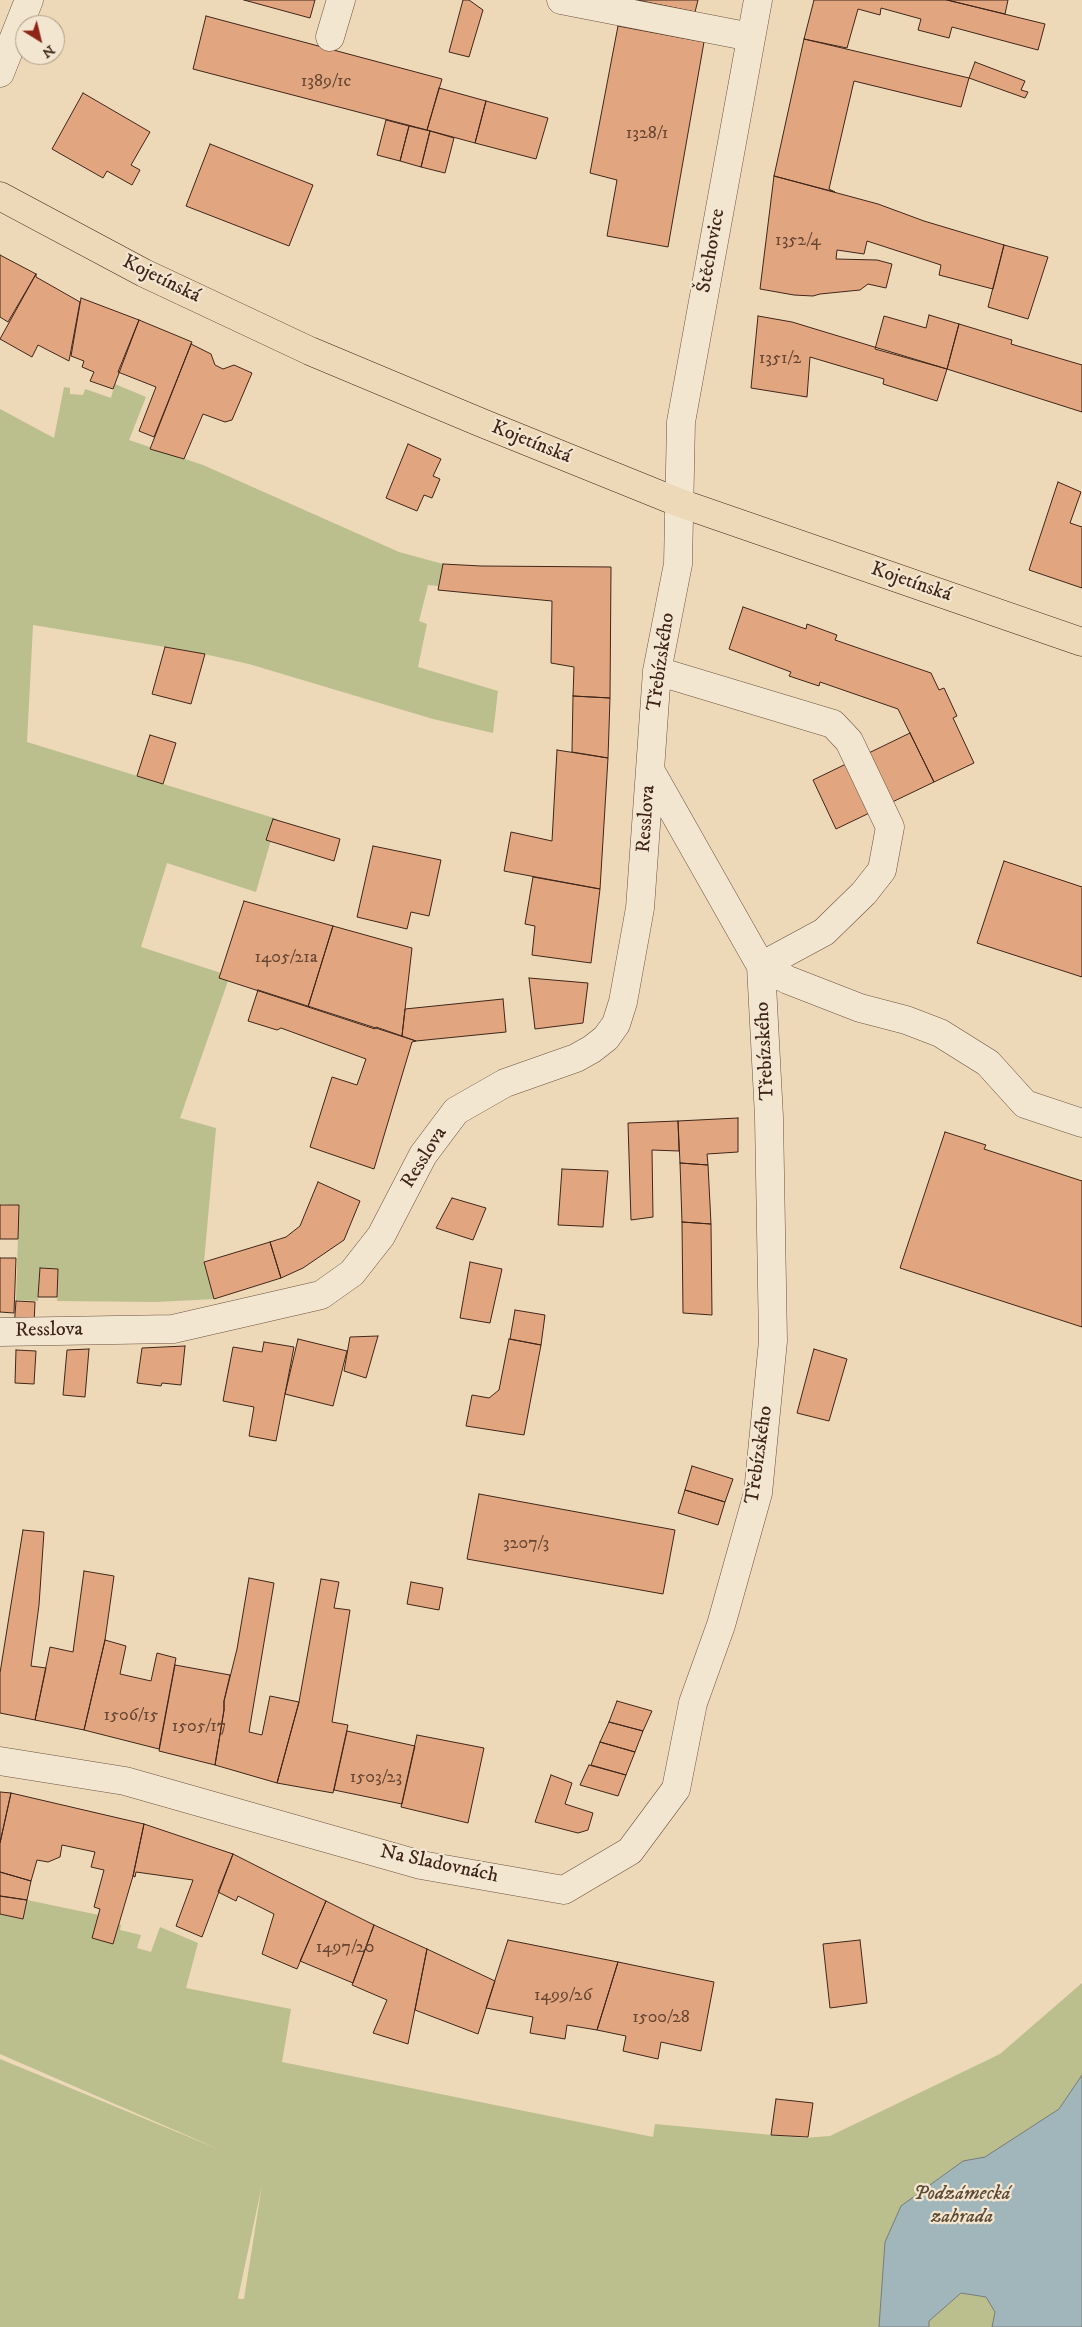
<!DOCTYPE html>
<html>
<head>
<meta charset="utf-8">
<style>
  body { margin:0 }
  #map { position:relative; width:1082px; height:2327px; overflow:hidden; background:#edd8b7; font-family:"IM FELL DW Pica",serif }
  canvas { display:block }
  .north { position:absolute; left:15px; top:15px; width:50px; height:50px; box-sizing:border-box; background:#f3e6d0; border:1px solid #ab9987; border-radius:50%; rotate:144deg; font-size:14px; font-weight:700; line-height:20px; text-align:center; color:#40261a }
  .north::after { content:''; display:block; margin:auto; width:18px; height:22px; background:#8f2418; clip-path:polygon(50% 0,100% 100%,50% 72%,0 100%) }
</style>
</head>
<body>
<div id="map">
<canvas width="1082" height="2327"></canvas>
<div class="north">N</div>
</div>
<script>
const context = document.querySelector('canvas').getContext('2d');
context.lineJoin = 'round';
function fill(path, color) { context.fillStyle = color; context.fill(path, 'evenodd'); }
const poly = rows => new Path2D(rows.map(r => 'M' + r).join(''));
function stroke(path, color, width, dash) { context.strokeStyle = color; context.lineWidth = width; context.lineCap = dash ? 'butt' : 'round'; context.setLineDash(dash || []); context.stroke(path); }
function drawText(font, color, halo, rows, align = 'center') {
  context.font = font + ' "IM FELL DW Pica",serif'; context.lineWidth = 4.5; context.setLineDash([]); context.textBaseline = 'middle'; context.strokeStyle = halo; context.fillStyle = color; for (const [text, x, y, turn = 0] of rows) {
    context.save(); context.translate(x, y); context.rotate((+turn || 0) * Math.PI / 180); context.textAlign = isNaN(turn) ? turn : align; if (halo) context.strokeText(text, 0, 0); context.fillText(text, 0, 0); context.restore();
  }
}
fill(poly([
  [115,384,146,397,129,440,203,465,399,552,443,564,439,586,428,585,419,621,427,624,418,667,498,691,493,733,433,719,249,664,195,652,33,625,27,742,277,819,256,892,167,863,141,947,221,973,228,981,180,1118,216,1128,204,1262,214,1299,156,1302,57,1301,58,1269,40,1268,38,1301,16,1300,19,1205,0,1204,0,409,54,438,64,387,70,388,70,394,83,395,85,389,111,398],
  [27,1900,99,1915,92,1938,113,1944,119,1924,121,1925,120,1930,141,1935,137,1948,151,1952,160,1927,198,1943,186,1988,291,2009,282,2062,653,2137,655,2124,804,2138,830,2136,1000,2054,1082,1983,1082,2327,0,2327,0,2059,223,2151,0,2054,0,1914,23,1919],
  [262,2185,244,2299,239,2299,238,2298]
]), '#bbbe8d');
const water = poly([
  [1082,2075,1082,2327,992,2327,995,2312,986,2297,961,2293,929,2321,929,2327,879,2327,885,2242,901,2206,963,2161,985,2157,1059,2109,1082,2075]
]);
fill(water, '#a0b6bb');
stroke(water, '#7a7c7b', 1);
const building = poly([
  [244,0,315,0,310,18,244,0],
  [463,0,469,0,483,10,469,57,449,52,463,0],
  [637,0,698,0,695,12,637,0],
  [814,0,947,0,1045,24,1038,50,952,27,949,38,918,30,921,19,881,8,880,15,858,9,847,48,804,39,814,0],
  [947,0,1008,0,1005,14,947,0],
  [206,16,442,79,427,130,193,69,206,16],
  [618,26,704,42,668,247,607,236,617,180,590,173,618,26],
  [804,39,969,78,961,107,854,81,829,189,835,192,774,176,804,39],
  [975,62,1025,81,1021,90,1028,92,1025,98,969,78,975,62],
  [439,88,486,101,475,143,427,130,439,88],
  [83,93,150,132,131,165,140,170,132,185,107,171,103,178,52,149,83,93],
  [486,101,548,118,536,159,475,143,486,101],
  [386,120,409,126,400,161,377,155,386,120],
  [409,126,430,131,421,167,400,161,409,126],
  [430,131,454,138,445,173,421,167,430,131],
  [210,144,313,185,289,246,186,206,210,144],
  [774,176,878,204,924,221,1004,245,993,289,939,275,941,265,867,241,864,254,837,250,836,259,877,260,892,264,886,288,868,284,860,290,820,294,813,296,794,295,760,289,774,176],
  [1004,245,1048,257,1028,319,988,307,1004,245],
  [0,255,36,274,8,322,0,317,0,255],
  [36,274,36,277,80,302,69,361,38,345,32,357,0,339,36,274],
  [81,298,139,320,113,389,90,381,94,372,82,367,84,361,71,356,81,298],
  [929,315,959,324,947,369,875,349,884,316,926,328,929,315],
  [758,316,792,322,947,369,937,401,883,384,884,379,810,357,807,397,751,388,758,316],
  [139,320,192,342,154,437,139,431,156,387,118,372,139,320],
  [959,324,1012,340,1011,344,1082,365,1082,412,947,369,959,324],
  [191,344,211,354,215,365,223,369,234,365,252,373,232,420,225,422,203,414,184,459,150,449,191,344],
  [408,444,441,459,433,476,440,479,432,498,424,495,417,511,386,498,408,444],
  [1058,482,1081,492,1070,523,1082,527,1082,588,1029,570,1058,482],
  [443,564,481,566,611,567,610,698,573,696,574,667,551,663,552,601,438,590,443,564],
  [743,607,806,629,807,624,837,635,835,640,931,673,939,690,944,688,957,716,953,718,974,763,934,782,898,709,820,682,819,686,789,676,791,672,729,649,743,607],
  [165,647,205,654,191,704,152,694,165,647],
  [573,696,610,698,608,758,572,752,573,696],
  [910,733,934,782,836,829,813,780,910,733],
  [150,735,176,743,163,784,137,776,150,735],
  [557,750,608,758,600,889,504,871,511,832,552,841,557,750],
  [273,819,340,839,334,861,266,840,273,819],
  [373,846,441,860,429,916,411,912,407,929,357,917,373,846],
  [1004,861,1082,887,1082,977,977,943,1004,861],
  [533,877,600,889,591,963,532,955,535,926,525,924,533,877],
  [244,901,333,926,308,1007,219,978,244,901],
  [333,926,412,948,402,1036,376,1027,375,1029,308,1007,333,926],
  [529,978,588,983,583,1023,535,1029,529,978],
  [258,990,416,1041,412,1042,374,1169,310,1147,332,1077,357,1085,366,1059,281,1028,277,1030,248,1021,258,990],
  [503,999,506,1032,416,1041,402,1036,405,1009,503,999],
  [738,1118,738,1152,707,1154,708,1165,680,1163,678,1121,738,1118],
  [678,1121,679,1151,652,1150,653,1217,631,1220,628,1123,678,1121],
  [945,1132,986,1145,984,1149,1082,1181,1082,1327,900,1268,945,1132],
  [680,1163,708,1165,711,1224,682,1222,680,1163],
  [562,1169,608,1171,603,1227,558,1225,562,1169],
  [318,1182,360,1201,344,1240,303,1268,281,1278,270,1242,286,1237,300,1226,318,1182],
  [452,1198,486,1208,473,1240,436,1228,452,1198],
  [0,1205,19,1205,18,1239,0,1239,0,1205],
  [682,1222,711,1224,712,1315,683,1313,682,1222],
  [270,1242,281,1278,214,1299,204,1262,270,1242],
  [0,1258,16,1258,14,1313,0,1312,0,1258],
  [470,1262,502,1269,490,1323,460,1318,470,1262],
  [40,1268,58,1269,57,1297,38,1297,40,1268],
  [16,1301,35,1302,34,1324,14,1328,16,1301],
  [515,1310,545,1315,541,1345,510,1339,515,1310],
  [378,1336,366,1378,344,1371,350,1337,378,1336],
  [298,1339,347,1351,333,1406,285,1394,298,1339],
  [509,1339,541,1345,524,1435,466,1426,472,1395,489,1398,499,1390,509,1339],
  [264,1342,294,1347,276,1441,249,1436,254,1407,223,1401,233,1347,262,1352,264,1342],
  [185,1346,181,1385,162,1383,161,1386,137,1383,142,1348,185,1346],
  [89,1349,85,1397,63,1395,67,1350,89,1349],
  [814,1349,847,1359,829,1421,797,1413,814,1349],
  [16,1350,36,1351,34,1384,15,1383,16,1350],
  [692,1466,733,1479,725,1502,685,1490,692,1466],
  [685,1490,725,1502,718,1525,678,1513,685,1490],
  [479,1494,675,1530,663,1594,467,1559,479,1494],
  [23,1530,44,1532,39,1605,31,1666,46,1668,35,1720,0,1713,0,1673,23,1530],
  [84,1571,114,1576,105,1640,84,1730,35,1720,50,1647,73,1652,84,1571],
  [249,1578,274,1583,249,1732,262,1735,270,1696,299,1702,277,1783,215,1765,224,1710,224,1701,237,1649,249,1578],
  [321,1579,339,1582,334,1608,350,1610,332,1722,348,1725,333,1793,277,1783,299,1702,321,1579],
  [411,1582,443,1588,439,1610,407,1604,411,1582],
  [105,1640,126,1646,120,1674,151,1681,157,1653,176,1658,159,1749,84,1730,105,1640],
  [175,1665,230,1675,224,1701,224,1710,215,1765,159,1751,175,1665],
  [617,1701,652,1711,643,1731,609,1722,617,1701],
  [609,1722,643,1731,635,1752,600,1742,609,1722],
  [347,1731,415,1746,402,1804,334,1790,347,1731],
  [417,1735,484,1748,468,1823,401,1807,417,1735],
  [600,1742,635,1752,626,1775,591,1765,600,1742],
  [589,1765,626,1775,618,1796,580,1785,589,1765],
  [551,1775,572,1783,565,1804,593,1813,588,1830,578,1833,535,1822,551,1775],
  [0,1792,11,1793,0,1843,0,1792],
  [11,1793,144,1824,133,1876,113,1944,92,1938,100,1909,94,1907,104,1870,91,1867,95,1852,62,1845,60,1857,48,1862,37,1860,31,1881,0,1872,0,1843,11,1793],
  [144,1824,233,1854,202,1937,176,1926,193,1880,136,1872,135,1877,133,1876,144,1824],
  [233,1854,326,1901,297,1969,262,1954,274,1914,238,1896,236,1901,218,1892,233,1854],
  [0,1872,31,1881,27,1900,0,1896,0,1872],
  [0,1896,27,1900,23,1919,0,1914,0,1896],
  [326,1901,374,1925,353,1983,300,1961,326,1901],
  [374,1925,427,1949,408,2044,373,2033,387,2000,352,1985,374,1925],
  [508,1940,618,1962,597,2030,567,2025,565,2039,530,2033,533,2017,486,2008,508,1940],
  [860,1940,867,2003,830,2008,823,1944,860,1940],
  [427,1949,495,1981,478,2034,415,2010,427,1949],
  [618,1962,714,1982,701,2051,661,2042,658,2059,623,2051,626,2036,597,2030,618,1962],
  [776,2099,813,2103,808,2137,771,2135,776,2099]
]);
fill(building, '#e1a680');
stroke(building, '#40261a', 1);
const minor = poly([
  [561,0,751,37],
  [330,37,341,0],
  [0,73,29,0],
  [657,671,833,724,849,741,890,827,882,870,864,893,824,932,761,966],
  [761,966,788,980,860,1008,906,1020,940,1033,988,1063,1025,1104,1082,1123],
  [0,1332,173,1329,321,1295,352,1273,381,1236,423,1155,456,1111,505,1083,576,1058,592,1049,606,1038,616,1024,623,1002,640,908,650,770],
  [0,1761,125,1781,421,1865,564,1890,630,1851,676,1789,693,1703,721,1625,758,1493,773,1341,769,1117,761,966,650,770,657,671,678,564,681,422,758,0]
]);
const major = poly([
  [0,196,144,273,310,351,482,423,680,503,1082,642]
]);
stroke(minor, '#6b5241', 29);
stroke(major, '#40261a', 29);
stroke(minor, '#f3e6d0', 28);
stroke(major, '#edd8b7', 28);
drawText('18px', '#684634', null, [
  ["1389/1c",326,82],
  ["1328/1",647,134],
  ["1352/4",798,241],
  ["1351/2",780,359],
  ["1405/21a",286,958],
  ["3207/3",526,1544],
  ["1506/15",131,1716],
  ["1505/17",199,1727],
  ["1503/23",376,1778],
  ["1497/20",345,1948],
  ["1499/26",563,1996],
  ["1500/28",661,2018]
]);
drawText('20px', '#40261a', '#f3e6d0', [
  ["Štěchovice",712,251,-80],
  ["Kojetínská",161,280,26],
  ["Kojetínská",531,443,22],
  ["Kojetínská",911,583,19],
  ["Třebízského",662,662,-82],
  ["Resslova",647,819,-86],
  ["Třebízského",766,1051,-93],
  ["Resslova",425,1158,-58],
  ["Resslova",49,1331,-1],
  ["Třebízského",760,1455,-82],
  ["Na Sladovnách",439,1865,12]
]);
drawText('italic 20px', '#5f4c37', '#f3e6d0', [
  ["Podzámecká",962,2195],
  ["zahrada",962,2218]
]);
</script>
</body>
</html>
